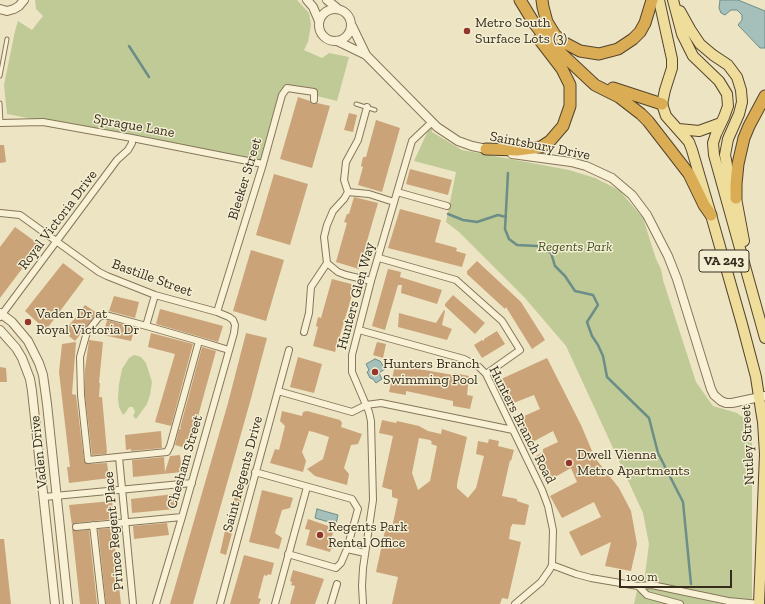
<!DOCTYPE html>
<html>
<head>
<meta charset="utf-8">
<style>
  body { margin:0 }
  #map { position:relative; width:765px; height:604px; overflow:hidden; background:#ede4c3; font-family:"Zilla Slab",serif }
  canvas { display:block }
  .scale { position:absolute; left:619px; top:570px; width:113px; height:18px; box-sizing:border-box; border:2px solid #362c1e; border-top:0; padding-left:5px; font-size:12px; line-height:14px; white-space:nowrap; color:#362c1e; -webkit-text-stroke:3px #f4eed2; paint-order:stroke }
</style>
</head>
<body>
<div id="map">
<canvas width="765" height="604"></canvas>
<div class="scale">100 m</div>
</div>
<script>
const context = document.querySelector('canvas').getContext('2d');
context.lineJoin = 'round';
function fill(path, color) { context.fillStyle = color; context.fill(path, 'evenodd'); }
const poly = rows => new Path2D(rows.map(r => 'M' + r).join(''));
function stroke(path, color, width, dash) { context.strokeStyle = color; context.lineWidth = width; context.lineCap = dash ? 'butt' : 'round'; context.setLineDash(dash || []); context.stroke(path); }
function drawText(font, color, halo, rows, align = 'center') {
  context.font = font + ' "Zilla Slab",serif'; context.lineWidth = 3; context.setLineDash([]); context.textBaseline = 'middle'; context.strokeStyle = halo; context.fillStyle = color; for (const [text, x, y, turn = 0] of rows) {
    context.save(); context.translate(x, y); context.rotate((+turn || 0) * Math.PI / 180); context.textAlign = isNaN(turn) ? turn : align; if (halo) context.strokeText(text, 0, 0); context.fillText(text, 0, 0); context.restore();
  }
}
fill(poly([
  [35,0,297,0,309,13,311,25,308,42,304,50,322,58,329,53,349,57,337,101,285,88,263,159,256,162,7,114,4,85,15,31,18,21,32,30,43,16,36,9],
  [432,122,432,132,462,150,569,170,595,178,619,190,643,218,656,259,661,269,663,280,696,382,713,406,737,413,752,424,752,604,634,604,638,586,645,575,649,544,643,513,566,346,525,298,459,232,446,222,456,172,414,161],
  [134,355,141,357,146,363,152,382,150,395,147,404,136,419,133,416,135,412,133,407,129,407,126,412,123,415,119,407,118,398,119,384,122,369,129,358]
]), '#bfca97');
const water = poly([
  [720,0,738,0,765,11,765,48,760,48,738,25,742,20,742,15,737,10,731,10,725,15,721,13,719,8,720,0],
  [375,359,380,361,385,369,379,373,382,379,376,383,373,379,370,378,367,372,369,370,366,364,375,359],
  [317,509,338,515,336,524,315,518,317,509]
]);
fill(water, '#a5c0ba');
stroke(water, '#6c8d88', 1);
stroke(poly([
  [129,46,149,77],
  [508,173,505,229,509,239,517,245,537,246,551,253,555,266,565,276,575,291,593,295,598,305,587,322,592,336,598,345,603,356,607,377,649,418,658,453,683,502,691,584],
  [448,214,463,220,477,222,498,215,506,217]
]), '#6c8d88', 2.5);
fill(poly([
  [298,97,310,101,312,104,317,103,330,106,312,168,280,159],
  [349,113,357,115,353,132,344,130],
  [376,120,400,128,382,192,358,185,363,167,361,166,363,157,366,157],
  [0,145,4,145,6,162,0,163],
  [410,169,452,180,448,195,406,184],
  [274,174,308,184,290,245,256,235],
  [354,197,378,203,359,269,336,262,347,223,344,222,347,214,349,214],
  [400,209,441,220,435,242,457,248,456,251,466,254,462,267,388,248],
  [15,227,40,245,0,298,0,247],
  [251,250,284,260,266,321,233,311],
  [477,261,521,302,545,340,532,349,506,307,505,309,467,274,467,271],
  [63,263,84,279,46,330,25,311],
  [388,269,401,272,400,277,442,290,437,304,401,293,402,285,398,285,385,330,372,326],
  [332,279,355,285,335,352,313,346,318,327,316,326,318,317,321,318],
  [453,295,485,323,475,334,445,306,445,304],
  [114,296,139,302,135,318,109,311],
  [85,305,97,313,75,341,64,332],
  [160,309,223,326,218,342,156,324],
  [444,310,445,311,442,325,452,329,447,340,398,327,399,313,436,323],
  [107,320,135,328,131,341,103,335],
  [497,331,505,344,482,358,474,345,482,340,484,341,484,339],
  [151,333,193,344,171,426,155,422,175,354,148,347],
  [246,333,267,338,250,402,193,604,170,604,228,403],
  [89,340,103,342,99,383,100,383,99,397,102,397,107,452,106,454,92,455,85,395,85,370],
  [76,342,72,394,76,395,84,461,88,464,107,463,109,478,69,483,67,467,70,467,59,372,62,344],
  [377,342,386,344,383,358,373,355],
  [202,347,216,351,189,449,175,445,179,429,182,429,180,428],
  [298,357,322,364,314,393,290,387],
  [547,358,581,425,595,458,619,488,631,511,637,544,631,571,605,566,611,542,581,556,569,532,601,517,594,502,562,518,550,496,577,482,571,468,548,481,536,456,543,452,543,449,558,442,553,431,527,445,515,420,540,409,534,395,511,404,499,380],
  [396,361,412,365,413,368,453,375,454,373,469,376,467,395,473,396,470,409,453,406,453,401,406,391,406,395,389,392],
  [0,367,6,368,7,382,0,382],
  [282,411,302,416,303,412,307,411,340,420,342,423,341,427,362,434,358,444,351,445,344,468,349,474,347,485,315,476,307,469,323,459,329,437,314,432,309,431,302,452,306,461,303,472,270,463,275,449,279,450,285,426,280,421],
  [382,420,396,423,397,421,419,426,428,431,441,434,442,429,467,437,457,484,457,488,468,498,476,488,484,456,476,454,478,441,488,443,489,439,499,441,498,446,514,450,511,461,510,460,502,496,517,499,517,501,529,505,525,525,512,524,512,526,511,526,509,539,521,542,508,599,502,598,500,604,392,604,398,577,376,572,386,526,392,528,398,499,392,497,392,490,382,487,393,436,379,433],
  [419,438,430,440,432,442,431,444,437,446,430,481,418,490,412,473],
  [161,431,162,448,131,451,131,449,126,450,125,435],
  [180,455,182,472,133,477,132,460,164,457,165,472,170,456],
  [262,490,293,498,290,508,282,510,275,533,282,538,279,549,249,542],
  [236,491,243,493,239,509,232,507],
  [174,494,175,509,132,513,131,499],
  [112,501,114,517,112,517,113,519,76,523,72,525,69,505],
  [308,519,334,528,331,541,335,542,333,549,331,549,330,552,306,545,310,530,305,529],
  [167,523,169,535,134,539,133,526],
  [113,528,117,568,121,604,106,604,98,529],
  [72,529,76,531,89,530,97,604,80,604],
  [225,531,232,533,226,555,220,553],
  [0,539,4,539,11,604,0,604],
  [244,555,274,563,271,575,268,574,267,576,264,575,258,598,261,599,259,604,230,604],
  [293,570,324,579,315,604,290,604,295,586,291,585,292,582,290,581]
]), '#caa379');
const service = poly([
  [0,76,7,39],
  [0,103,1,123],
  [356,104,375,110]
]);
const minor = poly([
  [0,123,43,122,132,138,263,164],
  [348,192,344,180,346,162,358,140,367,107],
  [397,192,447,206],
  [0,213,20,215,99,272,107,276,155,295,217,312,229,317,233,320,235,325,234,333,182,517,156,604],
  [379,258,456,280,502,321,520,350,486,374],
  [327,263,338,272,346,275,371,281],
  [217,312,263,164,282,95,287,88,314,92,314,100],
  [0,317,117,160,128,150,132,143,132,138],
  [146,326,155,295],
  [359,330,464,359,479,367,486,374,542,490,548,506,553,530,552,565,550,569,541,582,515,604],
  [304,332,309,313,311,287,327,263,324,237,327,225,333,211,344,199,348,192,369,194,394,202],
  [199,341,170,446,167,452,88,460,81,395,80,357,87,332,99,317,105,315,109,316,150,327,199,341,229,350],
  [278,391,352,412,366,405,381,403,513,430],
  [119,457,133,604],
  [255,472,352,499,358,509,347,549,341,563,336,568,288,554],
  [44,497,192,483],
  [93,525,102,604],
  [76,527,182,517],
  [347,549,365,553],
  [552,565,576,574,591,578,638,586,652,585,728,601,760,604],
  [638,586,647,595,680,604],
  [220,604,289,350],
  [275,604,307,487],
  [331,604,337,584],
  [363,604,362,586,363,568,373,500,371,421,369,412,352,372,352,355,371,281,412,141,432,122]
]);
const tertiary = poly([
  [307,0,313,7,319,21],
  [327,0,337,8],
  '319 25a16 16 0 1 1 32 0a16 16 0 1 1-32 0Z',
  [0,9,7,11,14,9,19,6,24,0],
  [352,26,366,55,437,127,458,141,472,146,491,150],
  [337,41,366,55],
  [512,154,571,162,586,166,612,178,632,195,647,215,668,256,677,279,711,389,714,395,721,401,726,403,732,403,765,396],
  [0,313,12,322,28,341,39,363,43,375,47,404,68,604],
  [0,330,16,348,22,358,30,379,32,391,55,604]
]);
const primary = poly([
  [659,0,672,59,672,68,665,90,662,104,666,116,689,142,692,150,711,215,742,324,756,377,761,410,763,422,765,454,759,604],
  [673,0,682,34,693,56,719,81,727,94,728,106,724,117,716,134,713,143,714,155,765,338],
  [680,11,690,29,700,44,713,55,728,65,737,77,741,90,742,102,739,114,728,139,725,155,727,165,736,198,744,241],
  [679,129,699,131,721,123]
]);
const motorway = poly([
  [520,0,534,23,548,41,595,85,619,97,641,114,648,121,689,174,704,205,711,215],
  [542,0,543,7,547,22,555,35,563,42,580,51,599,54,618,49,633,39,640,32,645,23,652,0],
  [613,88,662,104],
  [486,149,517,150,541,147,550,141,563,126,570,106,570,85,562,69,539,39],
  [736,198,736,184,738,164,744,138,749,126,765,96]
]);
stroke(service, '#86765a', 5);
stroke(minor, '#86765a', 8);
stroke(tertiary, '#86765a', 10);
stroke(primary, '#54442e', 12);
stroke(motorway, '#54442e', 13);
stroke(service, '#f8f1d6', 3);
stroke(minor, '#f8f1d6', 6);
stroke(tertiary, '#f8f1d6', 8);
stroke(primary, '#efdd9b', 10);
stroke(motorway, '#daad55', 11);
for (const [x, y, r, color] of [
  [467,31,4,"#94352c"],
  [28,322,4,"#94352c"],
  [375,372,4,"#94352c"],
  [569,463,4,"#94352c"],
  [320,535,4,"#94352c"]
]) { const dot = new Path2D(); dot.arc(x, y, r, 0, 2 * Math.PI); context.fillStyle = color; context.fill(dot); stroke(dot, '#f4eed2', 1.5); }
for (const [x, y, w] of [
  [724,261,50]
]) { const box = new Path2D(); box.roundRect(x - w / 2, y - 11, w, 22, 3); context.fillStyle = '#f4eed2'; context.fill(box); stroke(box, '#362c1e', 1); }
drawText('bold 13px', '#362c1e', null, [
  ["VA 243",724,261]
]);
drawText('14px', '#362c1e', '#f4eed2', [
  ["Metro South",475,23],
  ["Surface Lots (3)",475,39],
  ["Vaden Dr at",36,314],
  ["Royal Victoria Dr",36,330],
  ["Hunters Branch",383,364],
  ["Swimming Pool",383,380],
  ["Dwell Vienna",577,455],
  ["Metro Apartments",577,471],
  ["Regents Park",328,527],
  ["Rental Office",328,543]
], 'left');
drawText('14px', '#362c1e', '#f4eed2', [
  ["Sprague Lane",134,126,10],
  ["Saintsbury Drive",540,146,11],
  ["Bleeker Street",245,179,-73],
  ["Royal Victoria Drive",58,220,-53],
  ["Bastille Street",152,278,20],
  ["Hunters Glen Way",356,296,-75],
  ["Hunters Branch Road",522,425,63],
  ["Nutley Street",748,445,-93],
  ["Vaden Drive",39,452,-96],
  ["Chesham Street",185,462,-74],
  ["Saint Regents Drive",243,474,-75],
  ["Prince Regent Place",114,531,-95]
]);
drawText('italic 14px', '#425225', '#f4eed2', [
  ["Regents Park",575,247]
]);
</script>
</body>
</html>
